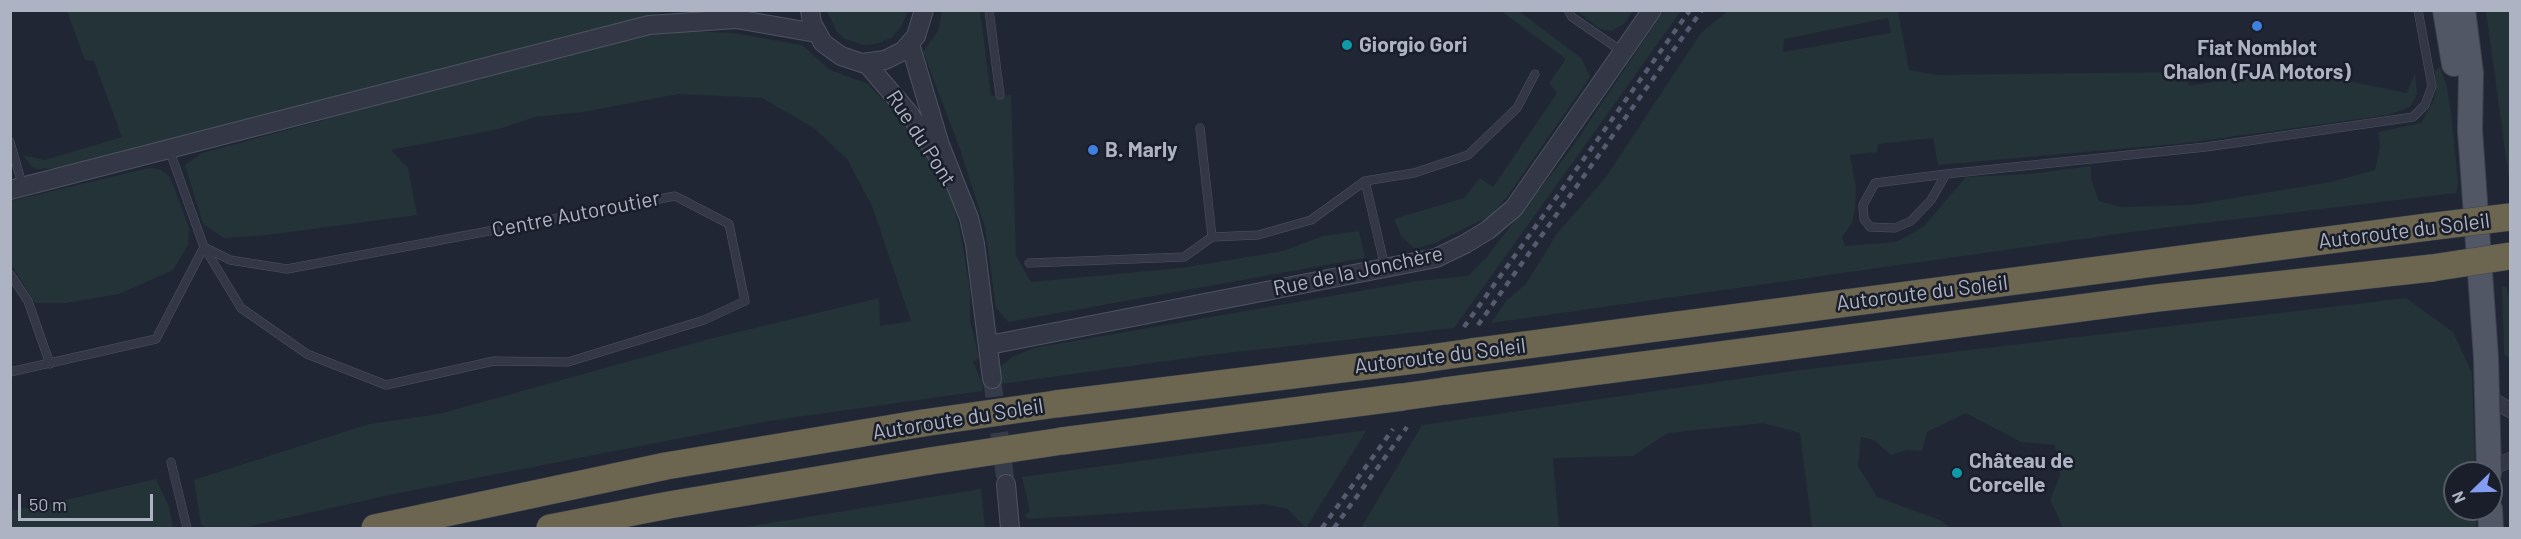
<!DOCTYPE html>
<html>
<head>
<meta charset="utf-8">
<style>
  body { margin:0 }
  #map { position:relative; width:2521px; height:539px; overflow:hidden; background:#212635; font-family:Barlow,sans-serif }
  canvas { display:block }
  .frame { position:absolute; inset:0; border:12px solid #aeb3c3; pointer-events:none }
  .north { position:absolute; left:2443px; top:461px; width:60px; height:60px; box-sizing:border-box; background:#191e2a; border:2px solid #555a67; border-radius:50%; rotate:247deg; font-size:16px; font-weight:700; line-height:24px; text-align:center; color:#aeb3c3 }
  .north::after { content:''; display:block; margin:auto; width:21px; height:27px; background:#849cf2; clip-path:polygon(50% 0,100% 100%,50% 72%,0 100%) }
  .scale { position:absolute; left:18px; top:494px; width:135px; height:27px; box-sizing:border-box; border:3px solid #aeb3c3; border-top:0; padding-left:8px; font-size:18px; line-height:21px; white-space:nowrap; color:#aeb3c3; -webkit-text-stroke:4px #191e2a; paint-order:stroke }
</style>
</head>
<body>
<div id="map">
<canvas width="2521" height="539"></canvas>
<div class="frame"></div>
<div class="north">N</div>
<div class="scale">50 m</div>
</div>
<script>
const context = document.querySelector('canvas').getContext('2d');
context.lineJoin = 'round';
function fill(path, color) { context.fillStyle = color; context.fill(path, 'evenodd'); }
const poly = rows => new Path2D(rows.map(r => 'M' + r).join(''));
function stroke(path, color, width, dash) { context.strokeStyle = color; context.lineWidth = width; context.lineCap = dash ? 'butt' : 'round'; context.setLineDash(dash || []); context.stroke(path); }
function drawText(font, color, halo, rows, align = 'center') {
  context.font = font + ' Barlow,sans-serif'; context.lineWidth = 5; context.setLineDash([]); context.textBaseline = 'middle'; context.strokeStyle = halo; context.fillStyle = color; for (const [text, x, y, turn = 0] of rows) {
    context.save(); context.translate(x, y); context.rotate((+turn || 0) * Math.PI / 180); context.textAlign = isNaN(turn) ? turn : align; if (halo) context.strokeText(text, 0, 0); context.fillText(text, 0, 0); context.restore();
  }
}
fill(poly([
  [67,11,667,11,347,95,56,168,38,169,32,167,23,155,45,160,122,137,94,61,85,60],
  [827,11,827,10,908,11,901,27,891,38,876,44,864,45,845,39,837,32],
  [942,11,980,11,991,96,1011,95,1016,256,1031,282,1181,268,1283,251,1323,236,1359,231,1365,258,1008,322,996,308,985,227,960,149,923,52,938,31],
  [1501,11,1519,11,1582,59,1590,77,1507,197,1490,216,1435,243,1415,249,1401,236,1394,219,1464,198,1480,178,1493,187,1557,93,1549,83,1566,59],
  [1577,11,1633,11,1624,24,1611,31,1600,29],
  [1664,11,1681,11,1454,328,1209,355,1001,384,1000,367,1012,357,1034,348,1417,281,1468,276,1485,259,1568,153],
  [1728,11,1898,11,1909,70,1937,75,2187,72,2189,86,2238,78,2240,72,2314,74,2407,93,2415,73,2417,94,2410,107,2388,115,2186,143,1938,165,1933,138,1878,144,1877,152,1850,155,1856,187,1855,209,1852,223,1842,237,1845,246,1896,242,1913,233,1925,225,1966,177,2030,174,2091,166,2091,179,2099,201,2121,207,2191,205,2331,182,2375,170,2380,147,2378,132,2421,123,2433,102,2436,92,2435,71,2440,67,2447,87,2451,112,2458,183,2456,193,2146,230,1491,323,1507,300,1526,284,1556,235,1606,177,1701,33],
  [1888,18,1891,33,1783,52,1784,39],
  [2486,11,2510,11,2510,186],
  [691,31,733,33,802,45,830,70,868,84,912,130,935,160,951,195,961,236,970,291,970,321,979,358,973,362,983,385,982,391,769,421,394,494,242,528,206,528,201,524,194,480,369,424,439,414,709,339,879,298,880,326,911,321,872,206,847,159,814,128,762,98,678,94,583,112,535,117,499,129,391,150,408,168,417,215,267,235,224,238,203,224,185,165,202,153,634,36],
  [149,168,160,169,170,177,189,228,188,245,173,270,119,294,66,303,35,303,11,264,11,201],
  [2506,286,2510,298,2510,359,2504,354,2502,287],
  [2406,298,2453,332,2472,373,2475,473,2455,473,2455,509,2476,509,2476,528,2063,528,2050,500,2060,476,2055,445,2021,442,1966,413,1927,432,1922,451,1907,450,1891,455,1874,440,1861,437,1858,466,1877,497,1940,520,1951,528,1812,528,1800,433,1763,423,1668,433,1633,456,1553,458,1559,528,1361,528,1422,425,1793,371],
  [1367,430,1306,528,1288,509,1264,504,1029,519,1024,515,1030,511,1022,477],
  [156,479,169,507,173,528,11,528,11,510,44,505],
  [981,489,985,528,739,528]
]), '#233337');
stroke(poly([
  [992,379,1006,484]
]), '#363b4a', 18, [18, 9]);
const service = poly([
  [989,10,1000,95],
  [1568,10,1572,17,1623,52],
  [1200,128,1212,237,1258,235,1311,220,1365,181],
  [10,142,23,187],
  [169,149,204,247,230,260,287,269,675,196,729,224,745,301,704,320,568,362,494,361,386,385,307,354,241,308,204,247],
  [1946,174,1931,200,1911,221,1895,228,1870,227,1864,219,1863,205,1875,183,1946,174,2206,147,2413,117,2425,105,2432,86,2418,10],
  [1029,263,1184,257,1212,237],
  [1385,267,1365,181,1414,173,1468,155,1517,108,1535,74],
  [10,274,28,301,50,364],
  [10,372,156,339,204,247],
  [171,462,187,528]
]);
const minor = poly([
  [2487,397,2510,410],
  [2489,469,2510,460]
]);
const tertiary = poly([
  [810,10,812,23,823,43,841,56,862,63,885,60,903,51,916,36,924,10],
  [910,44,940,145,969,218,975,244,992,379],
  [866,63,908,112,937,155],
  [10,190,649,25,736,19,816,33],
  [989,345,1436,258,1465,244,1488,230,1514,208,1652,10],
  [1006,484,1010,528]
]);
const primary = poly([
  [2445,10,2454,64],
  [2463,10,2471,73,2470,130,2486,358,2489,473],
  [2490,509,2491,528]
]);
const motorway = poly([
  [1472,352,2428,227],
  [1445,391,2157,298,2432,268],
  [1056,404,1423,359],
  [1062,441,1402,397],
  [375,528,666,466,923,423],
  [550,528,669,505,930,461]
]);
stroke(service, '#4e5361', 9);
stroke(minor, '#4e5361', 16);
stroke(tertiary, '#4e5361', 20);
stroke(primary, '#3d4250', 26);
stroke(motorway, '#3e4351', 28);
stroke(service, '#343846', 8);
stroke(minor, '#343846', 15);
stroke(tertiary, '#343846', 18);
stroke(primary, '#525766', 24);
stroke(motorway, '#6c6651', 27);
stroke(poly([
  [1478,325,1702,10],
  [1464,327,1690,10],
  [1322,528,1393,429],
  [1334,528,1407,427]
]), '#565c6d', 4.5, [6, 6]);
const motorwayBridge = poly([
  [2428,227,2510,217],
  [2432,268,2510,256],
  [1423,359,1472,352],
  [1402,397,1445,391],
  [923,423,1056,404],
  [930,461,1062,441]
]);
stroke(motorwayBridge, '#3e4351', 28, []);
stroke(motorwayBridge, '#6c6651', 27);
for (const [x, y, r, color] of [
  [2257,26,6,"#3f7fe0"],
  [1347,45,6,"#0f9aa8"],
  [1093,150,6,"#3f7fe0"],
  [1957,473,6,"#0f9aa8"]
]) { const dot = new Path2D(); dot.arc(x, y, r, 0, 2 * Math.PI); context.fillStyle = color; context.fill(dot); stroke(dot, '#191e2a', 2); }
drawText('bold 21px', '#aeb3c3', '#191e2a', [
  ["Giorgio Gori",1359,45],
  ["Fiat Nomblot",2257,48,"center"],
  ["Chalon (FJA Motors)",2257,72,"center"],
  ["B. Marly",1105,150],
  ["Château de",1969,461],
  ["Corcelle",1969,485]
], 'left');
drawText('21px', '#aeb3c3', '#191e2a', [
  ["Rue du Pont",921,138,57],
  ["Centre Autoroutier",576,214,-11],
  ["Autoroute du Soleil",2404,231,-7],
  ["Rue de la Jonchère",1358,271,-12],
  ["Autoroute du Soleil",1922,293,-7],
  ["Autoroute du Soleil",1440,356,-7],
  ["Autoroute du Soleil",958,419,-9]
]);
</script>
</body>
</html>
